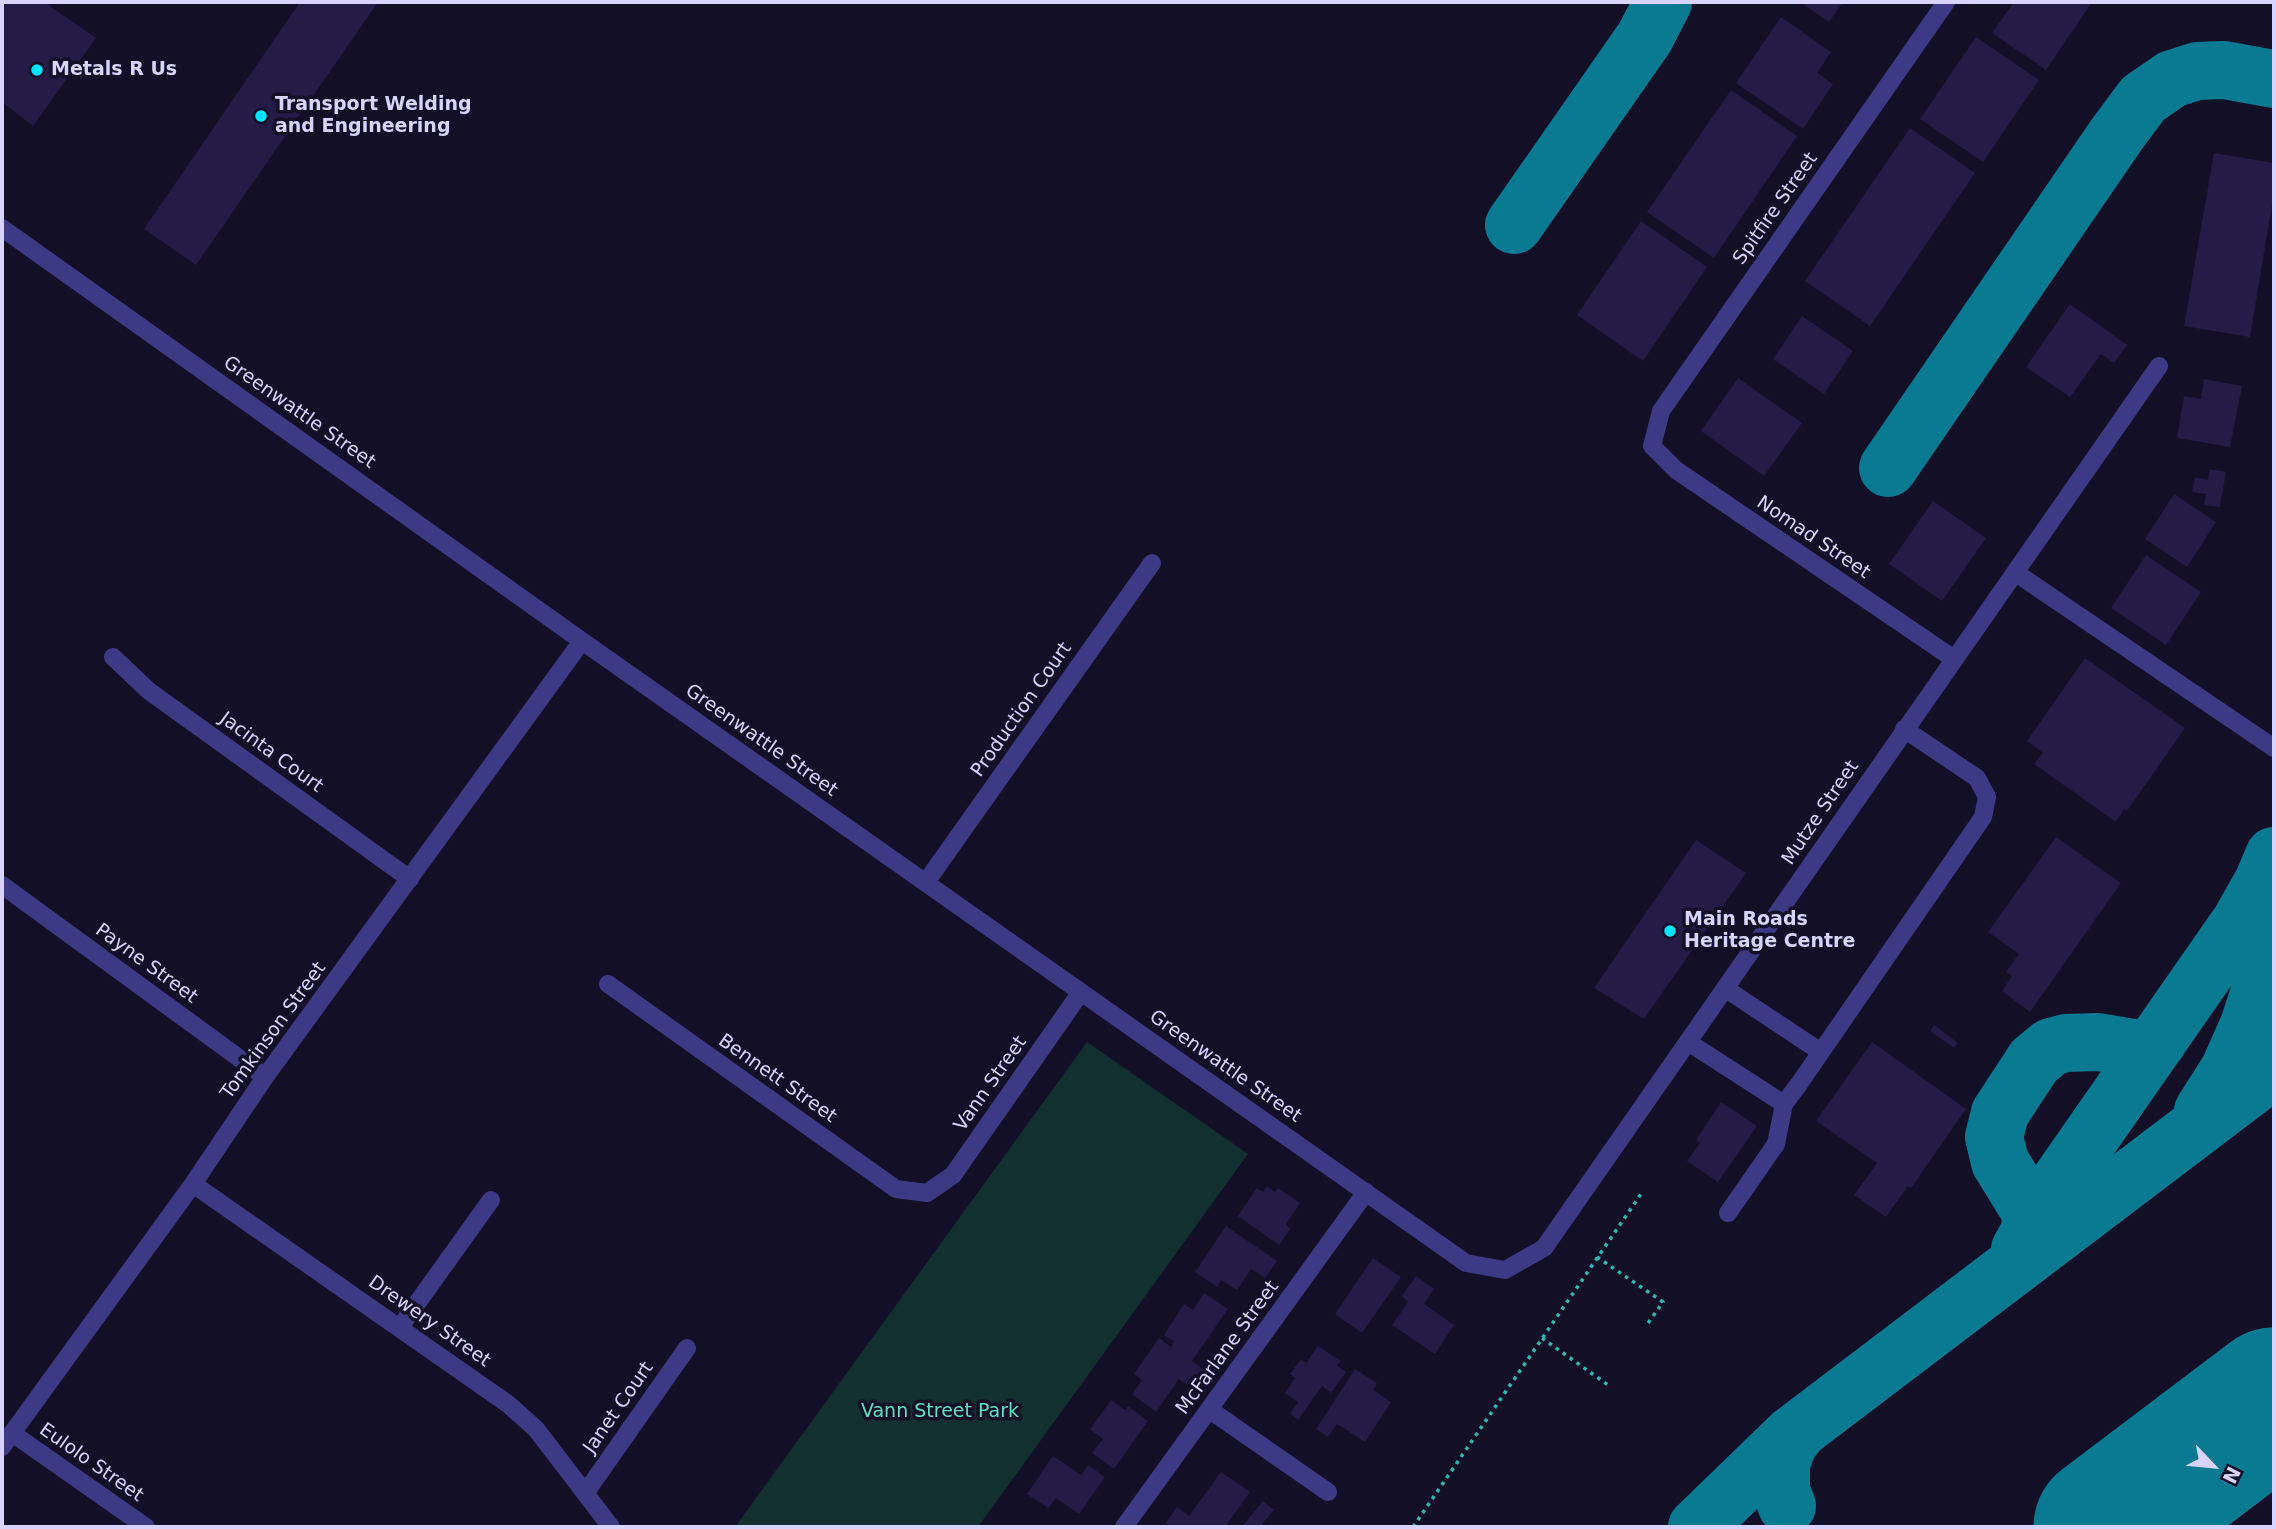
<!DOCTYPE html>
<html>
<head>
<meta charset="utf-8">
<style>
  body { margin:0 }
  #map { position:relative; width:2276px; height:1529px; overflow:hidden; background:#130f26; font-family:"DejaVu Sans",sans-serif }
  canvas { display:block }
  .frame { position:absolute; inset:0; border:4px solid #d9d4ff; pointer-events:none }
  .north { position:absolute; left:2178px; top:1431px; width:70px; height:70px; -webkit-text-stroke:5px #130f26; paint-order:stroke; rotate:116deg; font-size:19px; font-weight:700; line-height:28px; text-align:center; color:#d9d4ff }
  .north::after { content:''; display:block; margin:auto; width:24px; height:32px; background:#d9d4ff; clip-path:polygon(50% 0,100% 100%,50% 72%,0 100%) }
</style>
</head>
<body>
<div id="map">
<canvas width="2276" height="1529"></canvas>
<div class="frame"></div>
<div class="north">N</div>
</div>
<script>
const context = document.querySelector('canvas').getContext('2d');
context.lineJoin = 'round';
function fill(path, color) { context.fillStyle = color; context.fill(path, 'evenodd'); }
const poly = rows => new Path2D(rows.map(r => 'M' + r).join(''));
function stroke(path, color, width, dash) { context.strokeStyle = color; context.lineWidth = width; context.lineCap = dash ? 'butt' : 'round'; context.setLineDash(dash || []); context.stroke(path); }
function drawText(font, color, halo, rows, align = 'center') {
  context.font = font + ' "DejaVu Sans",sans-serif'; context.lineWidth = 7; context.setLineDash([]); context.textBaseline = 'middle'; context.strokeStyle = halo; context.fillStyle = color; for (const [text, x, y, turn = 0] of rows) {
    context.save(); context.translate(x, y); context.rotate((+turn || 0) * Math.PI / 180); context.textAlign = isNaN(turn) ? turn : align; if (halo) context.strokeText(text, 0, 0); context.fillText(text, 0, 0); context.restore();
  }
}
fill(poly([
  [1087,1042,1248,1154,978,1527,735,1527]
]), '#12302f');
stroke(poly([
  [1514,225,1645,37,1663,2],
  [1888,468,2117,134,2143,99,2172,79,2197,71,2224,70,2274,79],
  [2203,1111,2229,1070,2249,1025,2261,988,2274,913],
  [2030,1230,2031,1218,2029,1209,2000,1162,1994,1137,2000,1113,2034,1061,2051,1047,2066,1043,2098,1042,2140,1049,2148,1048,2158,1041],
  [2020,1249,2053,1191,2241,921,2263,882,2274,856],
  [1787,1506,1781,1491,1781,1464,1788,1444,1798,1431],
  [1697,1527,1792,1435,2274,1069],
  [2106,1527,2107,1527]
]), '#0a7a92', 58);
stroke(poly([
  [2106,1527,2274,1400]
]), '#0a7a92', 145);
fill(poly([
  [6,2,44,2,96,38,33,126,2,102,2,8],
  [300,2,378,2,196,265,144,229],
  [1800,2,1843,2,1829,22],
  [2014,2,2092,2,2046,70,1992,33],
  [1781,17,1831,52,1817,73,1833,84,1803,129,1736,83],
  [1976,37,2039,80,1983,162,1920,119],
  [1731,90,1797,136,1714,258,1647,212],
  [1910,128,1975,173,1870,326,1805,281],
  [2214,153,2274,163,2274,193,2250,337,2184,326],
  [1641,221,1707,267,1643,361,1577,315],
  [2070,304,2127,345,2114,363,2101,354,2070,397,2026,367],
  [1802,316,1853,351,1824,394,1773,359],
  [1738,378,1802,423,1764,476,1701,431],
  [2204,379,2242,386,2230,447,2177,438,2184,396,2201,399],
  [2210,469,2226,472,2220,507,2204,505,2206,494,2192,492,2195,477,2208,480],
  [2174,494,2216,522,2187,567,2145,539],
  [1933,501,1986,538,1942,601,1889,564],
  [2146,555,2201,592,2166,645,2111,608],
  [2085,658,2185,728,2127,811,2124,809,2116,822,2034,764,2043,753,2027,741],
  [2056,837,2121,883,2030,1012,2002,991,2012,976,2006,972,2019,954,1988,932],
  [1696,840,1746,873,1644,1019,1594,988],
  [1934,1025,1958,1043,1954,1048,1930,1031],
  [1872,1042,1966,1109,1911,1188,1908,1186,1886,1217,1854,1195,1877,1163,1816,1121],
  [1721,1102,1757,1126,1718,1182,1687,1161,1700,1143,1696,1140],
  [1267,1186,1275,1192,1278,1188,1300,1203,1286,1224,1290,1229,1279,1245,1238,1216,1257,1188,1263,1192],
  [1226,1226,1277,1261,1265,1278,1251,1269,1237,1290,1221,1280,1217,1287,1195,1272],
  [1373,1258,1401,1277,1362,1333,1335,1314],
  [1416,1276,1434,1289,1424,1304,1454,1325,1435,1354,1392,1325,1408,1302,1402,1296],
  [1204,1293,1228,1309,1192,1361,1210,1374,1197,1392,1179,1379,1156,1412,1132,1394,1142,1380,1134,1374,1159,1338,1171,1347,1174,1341,1164,1335,1184,1304,1193,1310],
  [1318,1346,1340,1361,1337,1366,1346,1372,1331,1393,1322,1386,1298,1420,1290,1413,1298,1402,1285,1393,1295,1378,1290,1374,1301,1359,1306,1363],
  [1355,1369,1377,1383,1373,1390,1391,1402,1365,1442,1337,1424,1328,1437,1316,1429],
  [1111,1400,1125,1410,1128,1406,1148,1421,1114,1469,1092,1453,1103,1439,1090,1429],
  [1053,1456,1081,1475,1088,1465,1105,1477,1079,1514,1056,1498,1048,1508,1027,1494],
  [1221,1472,1250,1492,1225,1527,1172,1527,1166,1523,1177,1507,1189,1516],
  [1263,1501,1274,1510,1262,1524,1267,1527,1242,1527]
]), '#241b47');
stroke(poly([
  [1597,1257,1663,1302,1646,1326],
  [1542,1338,1608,1385],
  [1413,1527,1641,1194]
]), '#2fb8b0', 3.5, [3.5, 5]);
stroke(poly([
  [1946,2,1661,411,1652,446,1676,470,1954,659],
  [2,228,582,641,1466,1263,1505,1270,1544,1248,2159,366],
  [2016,573,2274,748],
  [113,657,149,691,410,879],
  [926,882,1152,563],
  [2,885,265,1077],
  [608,984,896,1189,927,1193,953,1175,1081,992],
  [1688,1042,1784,1104,1799,1084,1821,1052,1726,989],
  [1821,1052,1983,817,1987,797,1977,778,1904,729],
  [193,1184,508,1404,536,1429,611,1527],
  [1728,1213,1776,1144,1784,1104],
  [400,1327,491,1200],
  [1210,1410,1328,1492],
  [12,1433,146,1527],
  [2,1447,193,1184,265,1077,582,641],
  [586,1492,687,1348],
  [1124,1527,1366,1192]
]), '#3d3a85', 18);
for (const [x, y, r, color] of [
  [37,70,7,"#00e5ff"],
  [261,116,7,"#00e5ff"],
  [1670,931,7,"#00e5ff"]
]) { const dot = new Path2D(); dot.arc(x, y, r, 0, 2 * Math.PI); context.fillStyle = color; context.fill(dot); stroke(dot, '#130f26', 2.5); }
drawText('bold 19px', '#d9d4ff', '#130f26', [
  ["Metals R Us",51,70],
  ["Transport Welding",275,105],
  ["and Engineering",275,127],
  ["Main Roads",1684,920],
  ["Heritage Centre",1684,942]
], 'left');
drawText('19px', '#d9d4ff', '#130f26', [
  ["Spitfire Street",1776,209,-55],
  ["Greenwattle Street",299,413,35],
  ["Nomad Street",1813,538,34],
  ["Production Court",1022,710,-55],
  ["Greenwattle Street",761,741,35],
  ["Jacinta Court",271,753,36],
  ["Mutze Street",1821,813,-56],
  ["Payne Street",146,964,36],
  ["Tomkinson Street",274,1031,-54],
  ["Greenwattle Street",1225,1067,35],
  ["Bennett Street",777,1079,35],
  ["Vann Street",991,1084,-55],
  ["Drewery Street",429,1322,35],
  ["McFarlane Street",1228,1348,-54],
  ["Janet Court",619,1408,-55],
  ["Eulolo Street",91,1463,35]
]);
drawText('19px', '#5fe0c0', '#130f26', [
  ["Vann Street Park",940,1412]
]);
</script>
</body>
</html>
